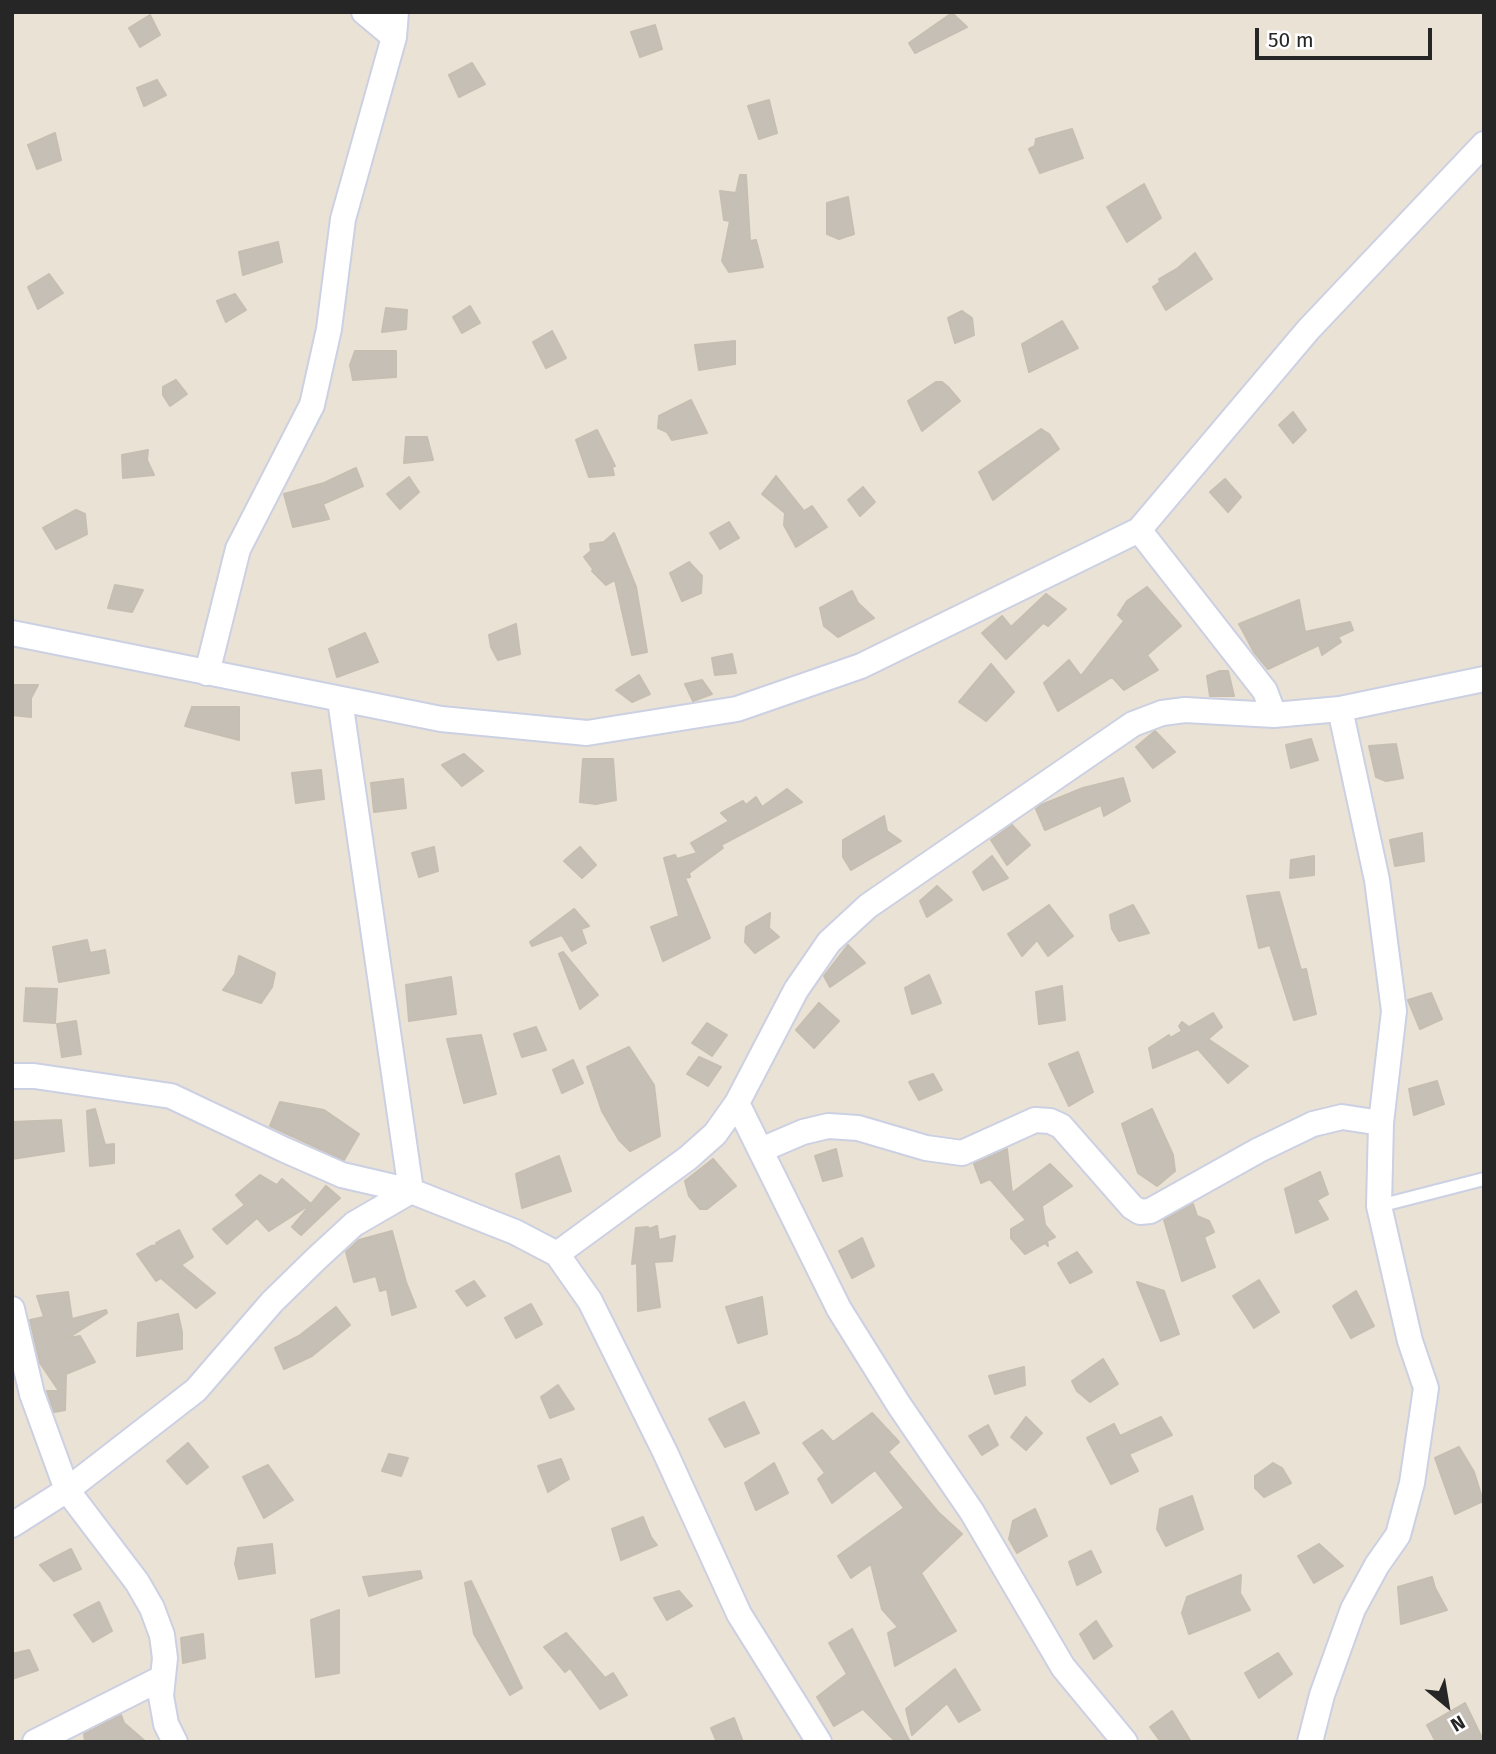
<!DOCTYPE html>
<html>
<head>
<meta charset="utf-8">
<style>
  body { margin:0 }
  #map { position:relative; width:1496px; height:1754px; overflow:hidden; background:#ebe2d6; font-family:"Fira Sans",sans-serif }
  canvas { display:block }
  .frame { position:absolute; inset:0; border:14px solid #262626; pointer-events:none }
  .north { position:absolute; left:1412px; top:1670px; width:70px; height:70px; -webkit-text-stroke:5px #fff; paint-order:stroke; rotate:150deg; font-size:19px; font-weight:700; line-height:28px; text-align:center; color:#262626 }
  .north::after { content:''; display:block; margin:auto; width:24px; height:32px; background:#262626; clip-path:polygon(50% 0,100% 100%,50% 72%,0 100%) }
  .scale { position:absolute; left:1255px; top:28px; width:177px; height:32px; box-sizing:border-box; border:4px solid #262626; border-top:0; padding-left:9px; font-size:21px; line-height:24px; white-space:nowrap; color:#262626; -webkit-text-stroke:5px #fff; paint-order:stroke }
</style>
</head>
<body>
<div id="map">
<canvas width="1496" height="1754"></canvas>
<div class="frame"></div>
<div class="north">N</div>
<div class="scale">50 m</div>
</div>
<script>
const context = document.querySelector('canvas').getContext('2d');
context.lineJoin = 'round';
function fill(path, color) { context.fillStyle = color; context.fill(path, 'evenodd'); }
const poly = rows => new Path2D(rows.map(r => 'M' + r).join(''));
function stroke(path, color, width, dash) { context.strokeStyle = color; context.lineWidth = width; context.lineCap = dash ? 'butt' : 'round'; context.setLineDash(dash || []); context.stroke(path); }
const building = poly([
  [952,13,967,27,915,53,909,43,952,13],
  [150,15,160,35,140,47,129,28,150,15],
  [655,25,662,49,640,57,631,32,655,25],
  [472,63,485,84,459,97,449,75,472,63],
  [157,80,166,95,144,106,137,88,157,80],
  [769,100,777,133,759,139,748,106,769,100],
  [1072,129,1083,158,1040,173,1029,149,1035,146,1036,139,1072,129],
  [55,133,61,160,37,169,28,145,55,133],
  [740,175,746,175,750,241,756,240,763,267,729,272,722,261,730,221,724,220,720,191,736,193,740,175],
  [1144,184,1161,218,1127,242,1107,207,1144,184],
  [848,197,854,234,839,239,827,234,827,203,848,197],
  [278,242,282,262,243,275,239,252,278,242],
  [1195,253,1212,279,1166,310,1153,287,1160,282,1159,279,1178,268,1195,253],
  [49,274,63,293,38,309,28,287,49,274],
  [235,294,246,310,226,322,217,301,235,294],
  [470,306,480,323,462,333,453,317,470,306],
  [386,308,407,310,406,329,382,332,386,308],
  [962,311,972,318,974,335,955,343,948,318,962,311],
  [1062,321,1078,348,1029,372,1022,344,1062,321],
  [552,331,566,358,546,368,533,342,552,331],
  [735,341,735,364,699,370,695,345,735,341],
  [355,351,396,351,396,377,353,380,350,365,355,351],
  [176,380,187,394,170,406,163,395,163,387,176,380],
  [936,382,942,382,948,387,960,401,922,431,908,401,936,382],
  [691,400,707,433,672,440,667,432,658,428,659,416,691,400],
  [1293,412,1306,430,1293,443,1279,425,1293,412],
  [1041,429,1049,434,1059,449,993,500,979,472,1041,429],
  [597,430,615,466,612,467,614,475,589,477,576,440,597,430],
  [406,437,427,437,433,460,404,463,406,437],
  [148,450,147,460,154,475,123,478,122,455,148,450],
  [356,468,363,486,323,504,329,519,293,527,284,494,324,483,356,468],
  [776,476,804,511,812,506,827,527,796,547,784,525,785,513,762,494,776,476],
  [409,477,419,492,400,509,387,494,409,477],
  [1225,479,1241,497,1228,512,1210,492,1225,479],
  [863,487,875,502,860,516,848,500,863,487],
  [76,510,85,514,87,534,56,549,43,528,76,510],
  [729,522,739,538,720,549,710,533,729,522],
  [614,533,636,587,647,652,632,655,615,580,606,585,592,571,593,569,584,557,591,551,590,544,604,542,614,533],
  [689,562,702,576,701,593,682,601,670,573,689,562],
  [115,585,143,590,132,612,108,608,115,585],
  [1147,587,1181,626,1147,655,1158,670,1124,690,1112,677,1058,711,1044,683,1069,660,1081,676,1124,621,1118,615,1127,601,1147,587],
  [852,591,858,603,874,618,838,637,824,626,820,608,852,591],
  [1046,594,1066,609,1048,626,1043,623,1006,659,982,633,1002,616,1011,627,1046,594],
  [1299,600,1305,632,1350,622,1353,630,1338,637,1341,642,1322,655,1319,645,1268,669,1254,652,1239,624,1299,600],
  [516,624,520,654,498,660,491,647,489,635,516,624],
  [365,633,378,662,337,677,329,649,365,633],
  [732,654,736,673,715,675,712,658,732,654],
  [991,664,1014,692,986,721,959,702,991,664],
  [1220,671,1228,671,1234,696,1210,696,1207,676,1220,671],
  [639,675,650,694,632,702,616,690,639,675],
  [702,680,712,694,693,701,685,684,702,680],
  [12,685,38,685,31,698,31,717,12,715,12,685],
  [192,707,239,707,239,740,185,726,192,707],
  [1155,731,1175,752,1153,768,1136,747,1155,731],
  [1311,739,1318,760,1291,768,1286,745,1311,739],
  [1396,744,1403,778,1386,781,1376,777,1369,746,1396,744],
  [464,754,483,771,462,786,442,765,464,754],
  [583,759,613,759,616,800,596,804,580,802,583,759],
  [321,770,324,799,296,803,292,773,321,770],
  [1123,778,1130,801,1104,816,1101,805,1045,830,1036,809,1041,805,1083,788,1123,778],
  [403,779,406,808,374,812,371,783,403,779],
  [787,789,802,802,721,845,723,848,689,873,690,877,685,878,710,938,663,961,651,927,679,916,664,858,675,855,677,859,697,853,691,843,729,821,721,813,743,801,746,805,756,797,762,807,787,789],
  [884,816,887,831,901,841,851,870,843,857,843,840,884,816],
  [1012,825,1030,845,1007,865,991,840,1012,825],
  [1422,833,1424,861,1395,866,1390,840,1422,833],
  [434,847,438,871,419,877,412,853,434,847],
  [580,847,596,865,582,878,564,861,580,847],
  [992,856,1008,878,983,890,973,872,992,856],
  [1314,856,1314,875,1290,878,1291,860,1314,856],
  [937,886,952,900,927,917,920,901,937,886],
  [1279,892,1301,970,1306,969,1316,1014,1294,1020,1270,945,1259,948,1247,896,1279,892],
  [1049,905,1073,936,1048,956,1037,940,1022,956,1008,934,1049,905],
  [1133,905,1149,933,1119,941,1112,929,1110,915,1133,905],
  [574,909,589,926,581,929,586,943,572,951,562,935,532,946,530,942,574,909],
  [770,913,769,928,779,937,755,953,745,942,746,927,770,913],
  [87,940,90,953,105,950,109,973,59,982,53,947,87,940],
  [848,945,865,963,830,987,824,976,848,945],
  [563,952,598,995,580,1009,559,954,563,952],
  [239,956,275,973,272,987,261,1003,223,990,235,974,239,956],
  [929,975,941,1003,912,1014,905,988,929,975],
  [451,977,456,1014,409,1021,406,985,451,977],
  [1062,986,1065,1020,1039,1024,1036,992,1062,986],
  [26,988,57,989,55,1023,24,1021,26,988],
  [1431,993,1442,1019,1420,1029,1408,1000,1431,993],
  [819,1003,839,1021,814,1048,796,1030,819,1003],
  [1213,1013,1222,1027,1208,1039,1248,1066,1228,1083,1198,1049,1153,1068,1149,1048,1169,1035,1170,1038,1182,1031,1179,1026,1182,1022,1189,1027,1213,1013],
  [76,1021,81,1054,62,1057,57,1024,76,1021],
  [707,1023,727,1035,712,1056,692,1043,707,1023],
  [536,1027,546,1050,522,1057,514,1034,536,1027],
  [481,1035,496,1094,464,1103,447,1039,481,1035],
  [629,1047,654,1085,660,1136,630,1151,619,1140,602,1111,587,1067,629,1047],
  [1078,1052,1093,1092,1069,1106,1049,1064,1078,1052],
  [699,1057,721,1067,708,1086,687,1074,699,1057],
  [573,1060,583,1083,562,1093,553,1070,573,1060],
  [933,1074,942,1090,919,1100,909,1082,933,1074],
  [1437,1081,1444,1104,1414,1115,1409,1089,1437,1081],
  [280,1102,324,1110,359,1134,344,1160,270,1126,280,1102],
  [95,1109,105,1145,114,1144,114,1163,90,1166,87,1111,95,1109],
  [1152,1109,1173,1155,1175,1171,1157,1186,1138,1173,1122,1124,1152,1109],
  [61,1120,64,1151,12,1159,12,1122,61,1120],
  [836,1149,842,1176,823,1181,815,1156,836,1149],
  [1007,1149,1012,1193,1050,1164,1072,1186,1042,1206,1045,1225,1055,1237,1047,1241,1048,1246,1045,1243,1025,1254,1011,1238,1011,1229,1026,1220,990,1179,981,1183,974,1164,1007,1149],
  [559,1156,571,1191,522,1208,516,1174,559,1156],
  [713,1159,736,1186,707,1209,700,1209,689,1196,685,1181,713,1159],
  [1320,1172,1328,1194,1317,1200,1328,1219,1296,1233,1285,1189,1320,1172],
  [260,1175,277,1185,282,1179,311,1204,269,1231,257,1218,227,1244,213,1229,245,1205,236,1195,260,1175],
  [326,1186,340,1198,301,1235,292,1227,326,1186],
  [1193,1204,1197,1216,1209,1221,1214,1232,1204,1237,1215,1267,1182,1281,1164,1220,1193,1204],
  [657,1226,659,1240,675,1236,672,1261,654,1262,660,1307,638,1311,637,1263,632,1264,636,1228,648,1227,649,1229,657,1226],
  [179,1230,193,1257,181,1265,215,1293,196,1308,161,1278,156,1281,137,1254,151,1246,158,1245,156,1243,179,1230],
  [392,1231,406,1282,416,1307,392,1315,387,1289,380,1291,376,1276,354,1282,346,1252,359,1240,392,1231],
  [862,1238,874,1266,852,1278,839,1251,862,1238],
  [1077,1252,1092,1272,1070,1283,1058,1263,1077,1252],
  [1259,1280,1279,1312,1254,1328,1233,1296,1259,1280],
  [474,1281,485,1296,467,1306,456,1291,474,1281],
  [1137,1282,1164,1291,1179,1334,1161,1341,1137,1282],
  [1356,1291,1374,1326,1351,1338,1333,1306,1356,1291],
  [68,1292,72,1319,106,1310,107,1313,68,1338,80,1336,95,1362,66,1374,65,1410,54,1412,47,1391,59,1391,40,1363,30,1320,44,1317,37,1296,68,1292],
  [762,1297,767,1334,738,1343,726,1307,762,1297],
  [531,1304,542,1324,516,1338,505,1318,531,1304],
  [336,1307,350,1325,312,1356,284,1369,275,1348,299,1336,336,1307],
  [178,1314,182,1332,182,1349,137,1356,138,1323,178,1314],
  [1103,1359,1118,1384,1090,1402,1077,1391,1072,1381,1103,1359],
  [1024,1367,1025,1385,995,1394,989,1376,1024,1367],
  [558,1385,574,1409,550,1418,541,1397,558,1385],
  [744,1402,759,1433,725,1447,709,1419,744,1402],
  [872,1413,899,1442,888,1452,938,1512,962,1534,921,1573,956,1631,895,1666,888,1633,898,1627,882,1609,871,1564,851,1578,838,1556,904,1508,875,1470,832,1503,818,1479,825,1473,803,1443,822,1430,833,1442,872,1413],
  [1026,1417,1042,1433,1026,1450,1011,1437,1026,1417],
  [1161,1417,1172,1435,1129,1454,1138,1471,1111,1484,1087,1438,1114,1424,1120,1436,1161,1417],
  [988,1425,998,1445,982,1455,969,1436,988,1425],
  [188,1443,208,1467,187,1484,167,1461,188,1443],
  [1459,1447,1474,1472,1483,1501,1455,1514,1435,1458,1459,1447],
  [389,1454,408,1458,401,1476,382,1471,389,1454],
  [561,1459,569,1479,548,1492,538,1466,561,1459],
  [774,1463,788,1493,756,1510,745,1483,774,1463],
  [1273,1463,1282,1468,1291,1483,1264,1497,1255,1488,1255,1476,1273,1463],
  [268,1465,293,1500,264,1518,243,1477,268,1465],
  [1192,1496,1203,1529,1166,1546,1157,1529,1160,1509,1192,1496],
  [1035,1509,1047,1536,1017,1553,1009,1539,1013,1521,1035,1509],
  [643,1517,651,1537,657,1545,621,1560,612,1529,643,1517],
  [272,1544,275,1573,239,1579,235,1564,238,1548,272,1544],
  [1319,1544,1343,1566,1314,1583,1298,1556,1319,1544],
  [71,1549,81,1569,54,1581,40,1565,71,1549],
  [1091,1551,1101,1572,1077,1585,1069,1562,1091,1551],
  [420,1571,422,1578,369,1596,363,1577,420,1571],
  [1241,1575,1240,1593,1250,1610,1189,1634,1182,1613,1187,1597,1241,1575],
  [1432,1577,1435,1588,1447,1610,1401,1624,1398,1587,1432,1577],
  [471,1581,522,1688,510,1695,474,1634,465,1583,471,1581],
  [679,1591,692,1606,667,1620,654,1598,679,1591],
  [99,1602,112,1631,93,1642,74,1615,99,1602],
  [339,1610,339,1673,316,1677,311,1620,339,1610],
  [1096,1621,1112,1646,1094,1659,1080,1634,1096,1621],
  [852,1629,865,1654,910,1742,896,1742,863,1709,834,1726,817,1697,847,1674,829,1643,852,1629],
  [566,1633,605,1678,613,1673,627,1695,600,1709,570,1668,565,1672,544,1647,566,1633],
  [203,1634,205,1658,183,1663,181,1638,203,1634],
  [29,1650,38,1670,12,1679,12,1654,29,1650],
  [1278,1653,1292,1674,1259,1698,1245,1673,1278,1653],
  [955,1669,980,1710,959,1722,947,1703,912,1735,906,1709,955,1669],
  [1465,1703,1484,1742,1436,1742,1427,1725,1465,1703],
  [1172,1711,1191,1742,1161,1742,1150,1727,1172,1711],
  [121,1715,124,1723,146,1742,85,1742,84,1734,121,1715],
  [734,1718,743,1742,717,1742,711,1728,734,1718]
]);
fill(building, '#c6bfb6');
stroke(building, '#c6beb0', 2);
const lane = poly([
  [1379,1206,1484,1179]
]);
const street = poly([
  [364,12,394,37],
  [1139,530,1265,691,1274,715,1340,709,1484,679],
  [12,633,441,719,587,733,737,709,861,666,1139,530,1308,330,1484,144],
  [207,673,238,549,312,405,329,329,343,219,394,37,396,12],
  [12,1076,34,1076,171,1096,285,1150,342,1175,411,1191,340,700],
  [737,1103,839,1309,899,1405,972,1512,1063,1667,1125,1742],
  [761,1150,803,1132,828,1126,858,1128,926,1148,962,1153,1035,1120,1050,1121,1061,1126,1132,1207,1140,1212,1150,1211,1259,1150,1313,1124,1342,1117,1381,1123],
  [557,1254,688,1158,715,1134,737,1103,796,990,829,942,868,906,1133,724,1162,713,1185,710,1274,715],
  [12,1309,32,1394,67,1490,137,1582,152,1608,162,1635,165,1658,161,1696,166,1724,175,1742],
  [12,1525,67,1490,196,1390,272,1302,316,1259,354,1224,411,1191,515,1232,557,1254,590,1301,665,1452,739,1614,819,1742],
  [35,1742,162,1678],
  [1310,1742,1322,1695,1353,1609,1377,1565,1398,1535,1412,1483,1426,1388,1410,1341,1379,1206,1381,1123,1394,1011,1377,880,1340,709]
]);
stroke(lane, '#cbd0e2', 16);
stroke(street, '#cbd0e2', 28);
stroke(lane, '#fff', 12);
stroke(street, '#fff', 24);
</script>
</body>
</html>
